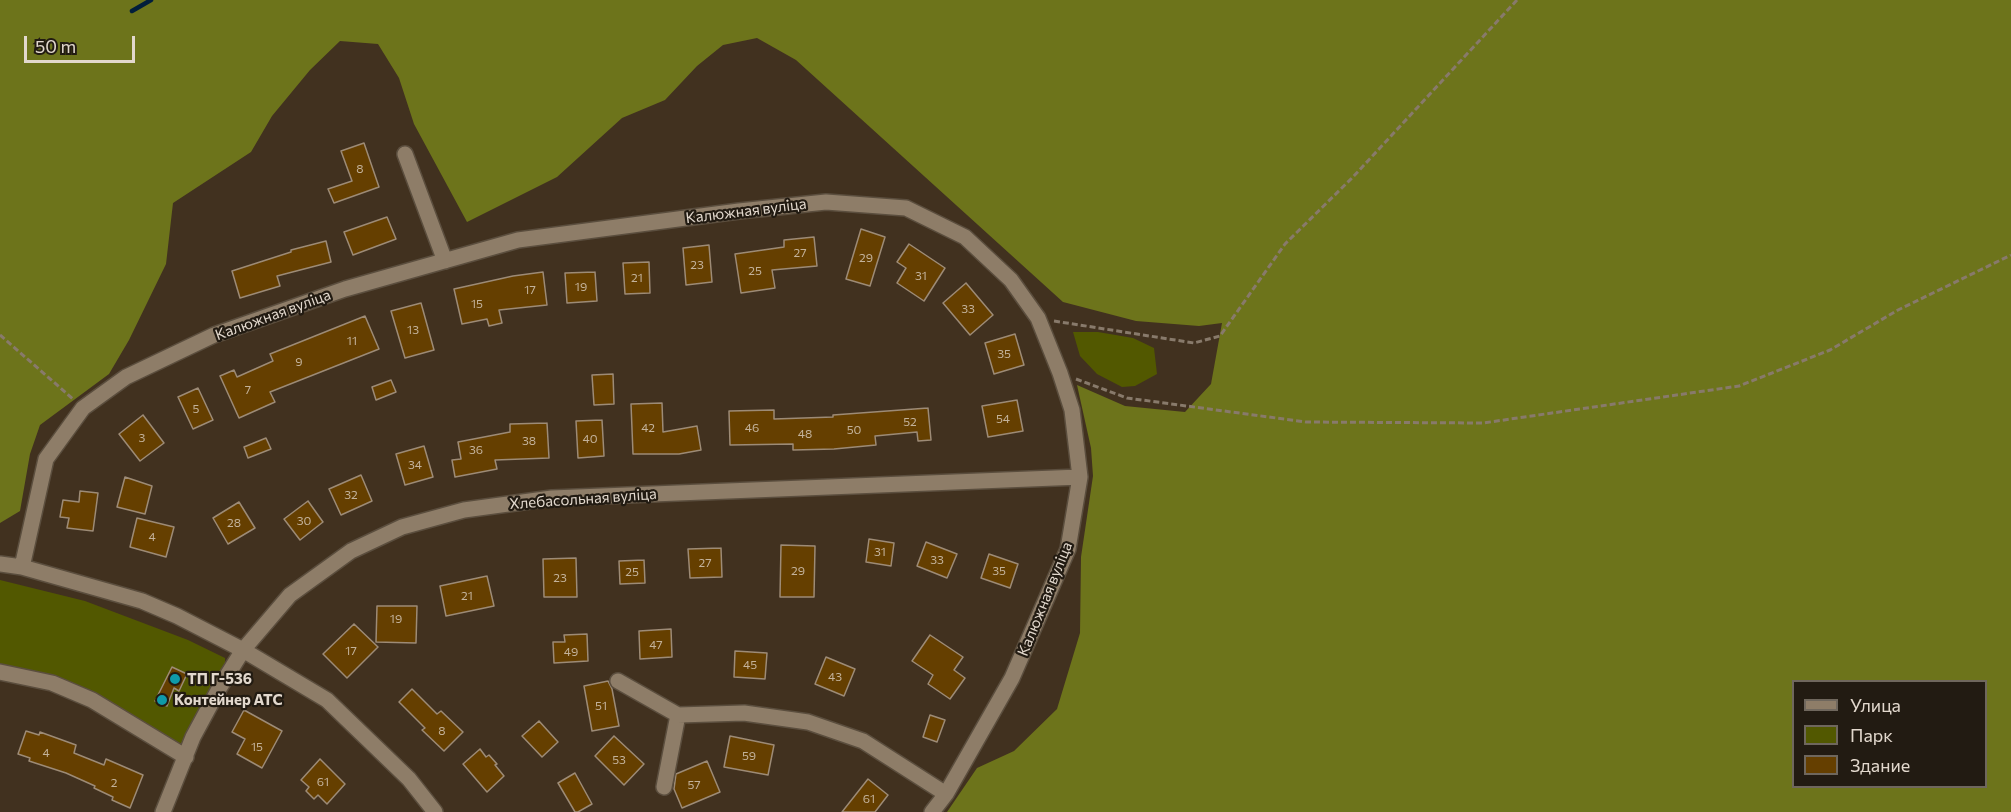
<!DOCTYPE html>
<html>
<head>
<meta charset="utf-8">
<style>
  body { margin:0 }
  #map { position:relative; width:2011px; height:812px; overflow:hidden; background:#41311f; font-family:Commissioner,sans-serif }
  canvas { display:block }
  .legend { position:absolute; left:1792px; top:680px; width:195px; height:108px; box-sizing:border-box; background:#221b12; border:2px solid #6f675d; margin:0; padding:8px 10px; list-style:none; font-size:18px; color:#e2d8cd }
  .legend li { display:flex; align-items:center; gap:12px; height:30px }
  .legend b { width:30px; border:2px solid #6f675d }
  .scale { position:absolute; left:24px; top:36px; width:111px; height:27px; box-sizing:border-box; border:3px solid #e2d8cd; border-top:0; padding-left:8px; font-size:18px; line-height:21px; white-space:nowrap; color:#e2d8cd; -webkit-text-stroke:4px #221b12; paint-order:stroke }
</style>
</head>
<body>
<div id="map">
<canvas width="2011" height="812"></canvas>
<ul class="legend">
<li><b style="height:8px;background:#8e7d68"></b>Улица</li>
<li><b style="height:16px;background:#525800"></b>Парк</li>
<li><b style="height:16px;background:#653f00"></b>Здание</li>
</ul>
<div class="scale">50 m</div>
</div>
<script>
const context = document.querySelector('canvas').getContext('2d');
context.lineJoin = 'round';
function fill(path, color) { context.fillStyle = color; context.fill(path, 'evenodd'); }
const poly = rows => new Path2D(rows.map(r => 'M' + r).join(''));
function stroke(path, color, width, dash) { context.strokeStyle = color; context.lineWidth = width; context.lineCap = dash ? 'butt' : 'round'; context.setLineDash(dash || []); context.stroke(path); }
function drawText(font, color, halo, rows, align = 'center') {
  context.font = font + ' Commissioner,sans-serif'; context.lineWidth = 4.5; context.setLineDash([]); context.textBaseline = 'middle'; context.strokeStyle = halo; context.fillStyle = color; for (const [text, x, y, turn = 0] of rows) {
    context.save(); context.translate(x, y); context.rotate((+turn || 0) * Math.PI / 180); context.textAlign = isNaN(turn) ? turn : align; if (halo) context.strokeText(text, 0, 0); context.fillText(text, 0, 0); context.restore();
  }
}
fill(poly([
  [1073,332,1098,332,1133,338,1154,348,1157,374,1135,386,1122,387,1097,374,1080,356],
  [0,580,85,601,188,640,225,658,225,669,212,685,184,745,173,743,95,694,43,673,0,664]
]), '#525800');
fill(poly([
  [0,0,2011,0,2011,812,947,812,977,768,1014,751,1057,709,1080,633,1081,557,1093,476,1091,448,1077,385,1125,406,1185,412,1211,384,1222,323,1199,326,1136,321,1063,302,796,60,757,38,723,45,697,66,665,100,622,118,557,177,467,222,414,124,399,78,378,44,340,41,310,70,272,116,251,152,173,203,166,264,129,340,109,374,40,425,30,454,20,511,0,523],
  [1794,682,1986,682,1986,786,1794,786]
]), '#6d741b');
stroke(poly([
  [132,11,151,0]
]), '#021e3b', 4.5);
const building = poly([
  [364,143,379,187,334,203,328,189,352,181,341,151,364,143],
  [387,217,396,239,353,255,344,232,387,217],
  [861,229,885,237,870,286,846,279,861,229],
  [814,237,817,266,772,270,775,288,741,293,735,254,784,247,784,240,814,237],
  [326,241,331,262,277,276,280,286,240,298,232,271,291,252,291,250,326,241],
  [909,244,945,268,924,301,897,283,906,268,897,262,909,244],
  [709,245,712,282,686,285,683,248,709,245],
  [649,262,650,293,625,294,623,263,649,262],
  [543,272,547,305,499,310,502,323,489,326,487,319,462,324,454,289,513,276,543,272],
  [595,272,597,301,567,303,565,273,595,272],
  [966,283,993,315,970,335,943,303,966,283],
  [421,303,434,350,405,358,391,311,421,303],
  [365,316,379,349,270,392,275,402,239,418,220,376,234,370,237,377,273,361,270,354,365,316],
  [1015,334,1024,365,994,374,985,343,1015,334],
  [613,374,614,404,594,405,592,375,613,374],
  [391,380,396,392,376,400,372,387,391,380],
  [198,388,213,420,193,429,178,397,198,388],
  [1017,400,1023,431,988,437,982,406,1017,400],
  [662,403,663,432,697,426,701,450,679,454,633,454,631,404,662,403],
  [928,408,931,440,918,441,917,432,875,436,876,445,834,449,793,450,793,444,730,445,729,411,774,410,774,419,833,417,833,415,928,408],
  [143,415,164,443,140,461,119,434,143,415],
  [602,420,604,456,578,458,576,421,602,420],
  [547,423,549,458,495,460,497,469,455,477,452,460,461,459,458,442,510,432,510,424,547,423],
  [266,438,271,449,248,458,244,447,266,438],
  [424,446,433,477,405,485,396,454,424,446],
  [361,475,372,501,341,515,329,489,361,475],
  [125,477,152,486,145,514,117,507,125,477],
  [80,491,98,493,93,531,67,528,69,518,60,517,63,500,79,502,80,491],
  [308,501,323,522,300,540,284,519,308,501],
  [239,502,255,528,228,544,213,518,239,502],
  [137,518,174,527,166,557,130,547,137,518],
  [869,539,894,543,891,566,866,562,869,539],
  [926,542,957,554,947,578,917,566,926,542],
  [781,545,815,546,814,597,780,597,781,545],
  [721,548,722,577,690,578,688,549,721,548],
  [989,554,1018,564,1010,588,981,578,989,554],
  [576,558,577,597,544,597,543,559,576,558],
  [644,560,645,583,620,584,619,561,644,560],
  [487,576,494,606,446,616,440,586,487,576],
  [377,606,417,606,416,643,376,642,377,606],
  [354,624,378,647,347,678,323,654,354,624],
  [671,629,672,657,640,659,639,631,671,629],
  [587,634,588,661,554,663,553,642,565,642,564,635,587,634],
  [930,635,963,657,954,670,965,678,950,699,928,684,933,675,912,661,930,635],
  [735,651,767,653,765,679,734,677,735,651],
  [826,657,855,669,844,696,815,684,826,657],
  [172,667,187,674,179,691,174,688,167,706,155,701,172,667],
  [608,681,612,689,619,726,592,731,584,686,608,681],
  [412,689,437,714,441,711,463,732,444,751,422,730,425,728,399,702,412,689],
  [244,710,282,731,262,768,237,754,245,739,232,732,244,710],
  [930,715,945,720,937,742,923,737,930,715],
  [539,721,558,742,542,757,522,736,539,721],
  [26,731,39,735,40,732,76,745,74,753,104,765,106,759,143,775,130,808,112,800,113,797,94,788,95,786,66,773,29,761,30,758,18,754,26,731],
  [614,736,644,764,624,785,595,756,614,736],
  [730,736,774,745,768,775,724,767,730,736],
  [480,749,486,757,489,755,497,764,495,765,504,776,487,792,463,764,480,749],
  [320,759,345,784,327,804,318,795,314,799,306,791,309,787,301,780,320,759],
  [707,761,720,792,682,808,674,789,676,774,707,761],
  [575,773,592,804,578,812,575,812,558,783,575,773],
  [868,779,888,795,875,812,842,812,868,779]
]);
fill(building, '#653f00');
stroke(building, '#9d8b76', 1.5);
const minor = poly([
  [405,154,445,261],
  [0,564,22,567,142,601,177,616,243,650,327,700,409,779,435,812],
  [22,567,46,459,83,408,126,377,214,335,345,289,518,240,739,211,826,202,906,208,965,237,1011,280,1038,318,1060,373,1072,410,1080,477,1068,549,1012,678,946,794,932,812],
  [0,672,52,683,92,700,186,757],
  [618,681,678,715,664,787],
  [678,715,744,713,808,722,863,741,946,794],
  [163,812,193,737,220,687,243,650,290,595,351,551,402,527,464,510,552,498,1080,477]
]);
stroke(minor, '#5b4e3e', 18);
stroke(poly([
  [1054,321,1194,343,1220,336,1285,244,1353,177,1517,0],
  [0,335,73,399],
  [1076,379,1127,398,1306,422,1483,423,1739,386,1830,350,1898,310,2011,255]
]), '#887a6b', 3, [6, 3]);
stroke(minor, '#8e7d68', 15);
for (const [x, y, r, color] of [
  [175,679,6,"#0f9aa8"],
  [162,700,6,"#0f9aa8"]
]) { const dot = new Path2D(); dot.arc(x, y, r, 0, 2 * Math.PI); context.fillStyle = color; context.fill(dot); stroke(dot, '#221b12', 2); }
drawText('12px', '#c3b29a', null, [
  ["8",360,169],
  ["27",800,253],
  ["29",866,258],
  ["23",697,265],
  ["25",755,271],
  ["31",921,276],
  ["21",637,278],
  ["19",581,287],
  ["17",530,290],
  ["15",477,304],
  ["33",968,309],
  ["13",413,330],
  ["11",352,341],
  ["35",1004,354],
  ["9",299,362],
  ["7",248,390],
  ["5",196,409],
  ["54",1003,419],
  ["52",910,422],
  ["42",648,428],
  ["46",752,428],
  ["50",854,430],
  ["48",805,434],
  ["3",142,438],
  ["40",590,439],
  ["38",529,441],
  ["36",476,450],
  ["34",415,465],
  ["32",351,495],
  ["30",304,521],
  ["28",234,523],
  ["4",152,537],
  ["31",880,552],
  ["33",937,560],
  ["27",705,563],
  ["29",798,571],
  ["35",999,571],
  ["25",632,572],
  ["23",560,578],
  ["21",467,596],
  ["19",396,619],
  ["47",656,645],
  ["17",351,651],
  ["49",571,652],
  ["45",750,665],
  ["43",835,677],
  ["51",601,706],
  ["8",442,731],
  ["15",257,747],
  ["4",46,753],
  ["59",749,756],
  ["53",619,760],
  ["61",323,782],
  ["2",114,783],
  ["57",694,785],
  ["61",869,799]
]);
drawText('15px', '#e2d8cd', '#221b12', [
  ["Калюжная вуліца",746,211,-7],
  ["Калюжная вуліца",273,315,-20],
  ["Хлебасольная вуліца",583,499,-4],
  ["Калюжная вуліца",1045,599,-68]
]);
drawText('bold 15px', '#e2d8cd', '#221b12', [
  ["ТП Г-536",187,679],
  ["Контейнер АТС",174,700]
], 'left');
</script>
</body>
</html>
